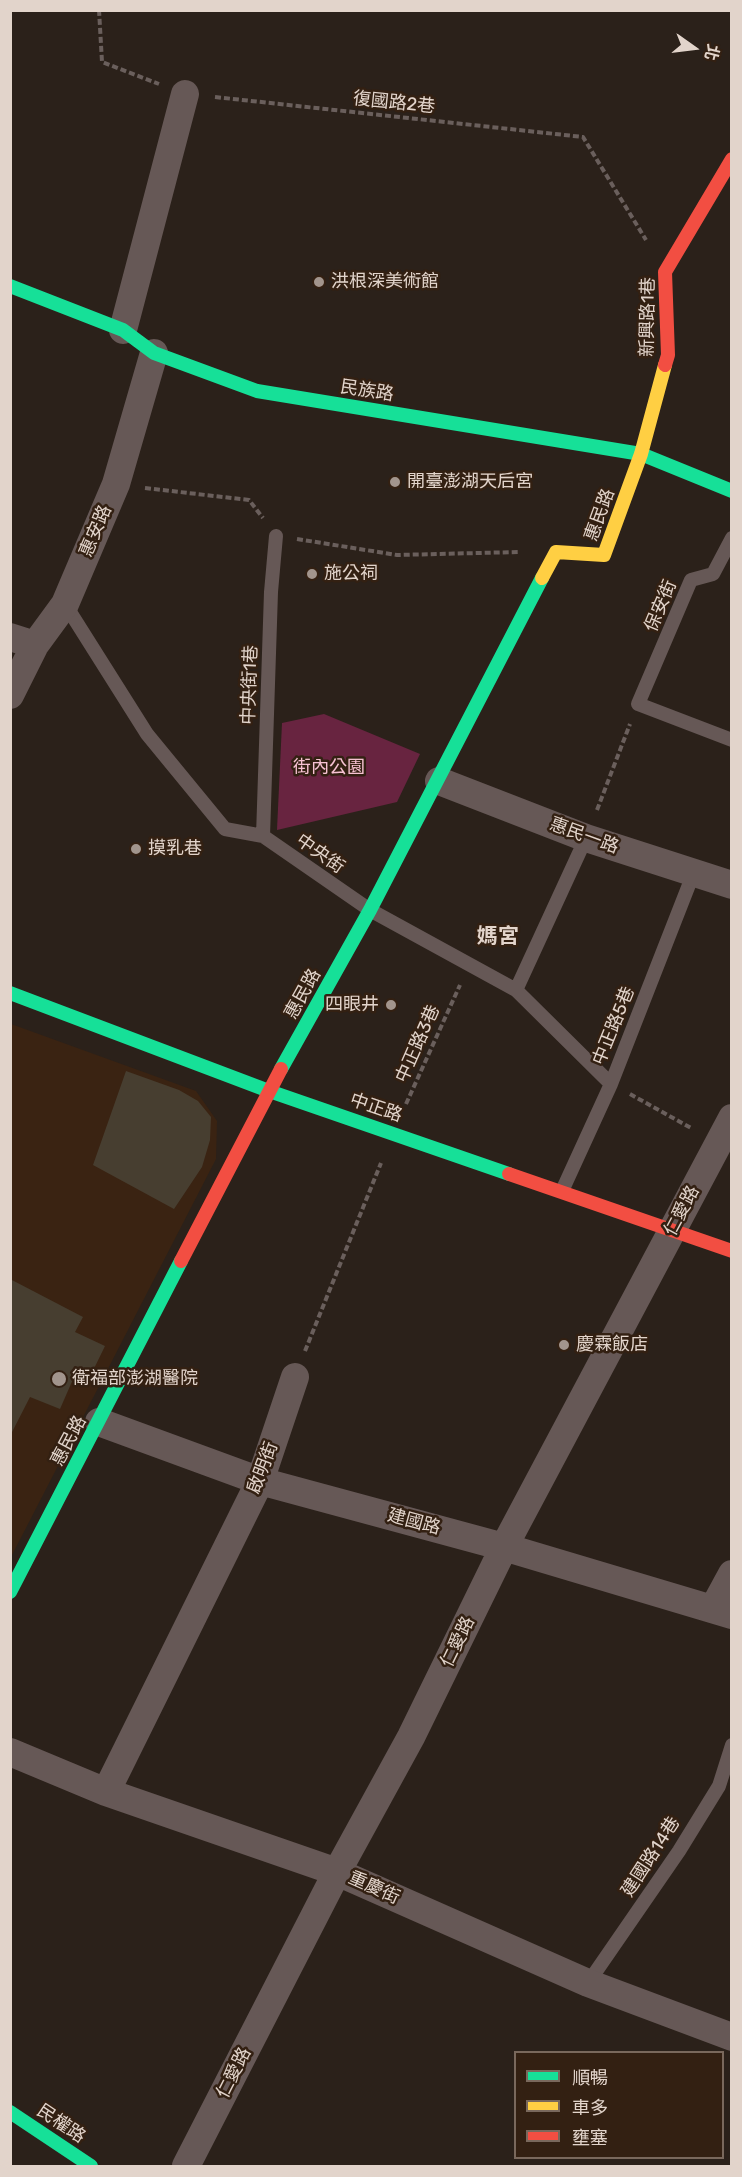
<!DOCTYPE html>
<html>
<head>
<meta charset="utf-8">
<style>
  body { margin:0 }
  #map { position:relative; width:742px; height:2177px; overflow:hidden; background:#2b211a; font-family:Rubik,"Noto Sans TC",sans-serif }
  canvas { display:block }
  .frame { position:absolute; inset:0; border:12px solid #e2d4cb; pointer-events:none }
  .legend { position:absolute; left:514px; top:2051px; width:210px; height:108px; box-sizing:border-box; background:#332012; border:2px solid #79685c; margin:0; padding:8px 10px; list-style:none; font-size:18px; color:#e2d4cb }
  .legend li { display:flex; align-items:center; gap:12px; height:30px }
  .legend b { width:30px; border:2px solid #79685c }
  .north { position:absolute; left:664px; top:18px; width:60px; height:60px; -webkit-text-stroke:4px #332012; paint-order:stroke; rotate:104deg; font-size:16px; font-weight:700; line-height:24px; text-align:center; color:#e2d4cb }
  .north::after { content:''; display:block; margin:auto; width:21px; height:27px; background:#e2d4cb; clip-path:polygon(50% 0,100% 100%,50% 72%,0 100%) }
</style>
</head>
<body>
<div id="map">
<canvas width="742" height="2177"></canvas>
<div class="frame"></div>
<ul class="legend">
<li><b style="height:8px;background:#16e098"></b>順暢</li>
<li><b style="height:8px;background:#ffcf43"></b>車多</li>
<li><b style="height:8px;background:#f24e42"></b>壅塞</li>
</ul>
<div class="north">北</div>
</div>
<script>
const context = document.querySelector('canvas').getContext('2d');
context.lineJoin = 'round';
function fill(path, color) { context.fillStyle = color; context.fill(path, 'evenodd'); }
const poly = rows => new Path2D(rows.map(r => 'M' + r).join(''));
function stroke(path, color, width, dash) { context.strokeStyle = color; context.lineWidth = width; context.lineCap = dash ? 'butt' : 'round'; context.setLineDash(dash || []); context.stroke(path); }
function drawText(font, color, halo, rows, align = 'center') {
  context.font = font + ' Rubik,"Noto Sans TC",sans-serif'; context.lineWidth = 5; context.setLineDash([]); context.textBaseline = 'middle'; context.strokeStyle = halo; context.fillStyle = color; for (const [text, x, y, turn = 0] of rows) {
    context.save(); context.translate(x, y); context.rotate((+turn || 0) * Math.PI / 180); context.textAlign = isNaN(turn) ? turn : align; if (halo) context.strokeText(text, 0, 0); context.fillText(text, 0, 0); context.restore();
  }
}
fill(poly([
  [11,1024,196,1091,217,1121,216,1159,11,1557]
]), '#3a2312');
fill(poly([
  [324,714,420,754,397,802,277,830,282,723]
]), '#682440');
fill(poly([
  [126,1071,179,1090,198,1101,211,1117,210,1140,202,1167,174,1209,93,1165],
  [10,1279,83,1317,75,1332,105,1346,87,1383,74,1377,60,1409,30,1397,10,1436]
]), '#473e30');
stroke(poly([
  [99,10,102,62,159,84],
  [215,97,583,137,646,240],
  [145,488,249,500,263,518],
  [297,539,397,555,519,552],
  [597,810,630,724],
  [630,1094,691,1128],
  [406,1104,460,985],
  [305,1351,381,1163]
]), '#6a5f5c', 4, [6, 3]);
stroke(poly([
  [732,538,713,574,691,580,638,704,732,740],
  [65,604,147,734,225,829,263,836,370,910,516,990,611,1084],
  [263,836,271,592,276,536],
  [516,990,586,838],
  [562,1191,611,1084,694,872],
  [588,1983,679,1851,719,1786,732,1745]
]), '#665856', 14);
stroke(poly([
  [123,330,185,94],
  [10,637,35,645],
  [10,695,35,645,65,604,116,484,154,353],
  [439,781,586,838,732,885],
  [99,1422,260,1481,504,1547,732,1615],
  [713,1609,732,1574],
  [10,1752,106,1792,337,1872,588,1983,732,2037],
  [106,1792,260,1481,295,1377],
  [186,2166,337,1872,411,1737,504,1547,732,1118]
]), '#665856', 28);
stroke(poly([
  [10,286,123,330,154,353,257,391,641,454,732,491],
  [10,993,269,1091,509,1174],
  [281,1069,370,910,542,578],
  [10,1592,181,1261],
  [10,2112,91,2166]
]), '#16e098', 14);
stroke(poly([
  [542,578,556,552,604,555,641,454,665,365]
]), '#ffcf43', 14);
stroke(poly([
  [665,365,668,355,665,272,732,159],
  [509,1174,732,1251],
  [181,1261,281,1069]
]), '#f24e42', 14);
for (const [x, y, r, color] of [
  [319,282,6,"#a2958d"],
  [395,482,6,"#a2958d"],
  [312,574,6,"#a2958d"],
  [136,849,6,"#a2958d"],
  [391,1005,6,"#a2958d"],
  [564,1345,6,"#a2958d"],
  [59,1379,8,"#a2958d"]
]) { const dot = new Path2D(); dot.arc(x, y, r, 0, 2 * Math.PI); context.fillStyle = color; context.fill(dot); stroke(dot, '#332012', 2); }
drawText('18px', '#e2d4cb', '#332012', [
  ["復國路2巷",394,103,6],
  ["新興路1巷",648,317,-89],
  ["民族路",367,391,9],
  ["惠民路",600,515,-70],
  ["惠安路",96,531,-67],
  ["保安街",661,606,-67],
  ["中央街1巷",250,685,-88],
  ["惠民一路",584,836,20],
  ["中央街",320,854,35],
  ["惠民路",303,994,-61],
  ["中正路5巷",614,1026,-68],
  ["中正路3巷",418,1044,-66],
  ["中正路",376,1108,19],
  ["仁愛路",682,1211,-62],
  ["惠民路",69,1441,-62],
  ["啟明街",263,1468,-69],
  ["建國路",414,1522,15],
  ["仁愛路",458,1642,-64],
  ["建國路14巷",651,1857,-57],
  ["重慶街",374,1888,24],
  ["仁愛路",234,2073,-63],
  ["民權路",61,2124,34]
]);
drawText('18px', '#e2d4cb', '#332012', [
  ["洪根深美術館",331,282],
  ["開臺澎湖天后宮",407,482],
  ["施公祠",324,574],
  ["摸乳巷",148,849],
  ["四眼井",379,1005,"right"],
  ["慶霖飯店",576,1345],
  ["衛福部澎湖醫院",72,1379]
], 'left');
drawText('18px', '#f7c2d3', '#332012', [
  ["街內公園",329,768]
]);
drawText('bold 21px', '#e2d4cb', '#332012', [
  ["媽宮",498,937]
]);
</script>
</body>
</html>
